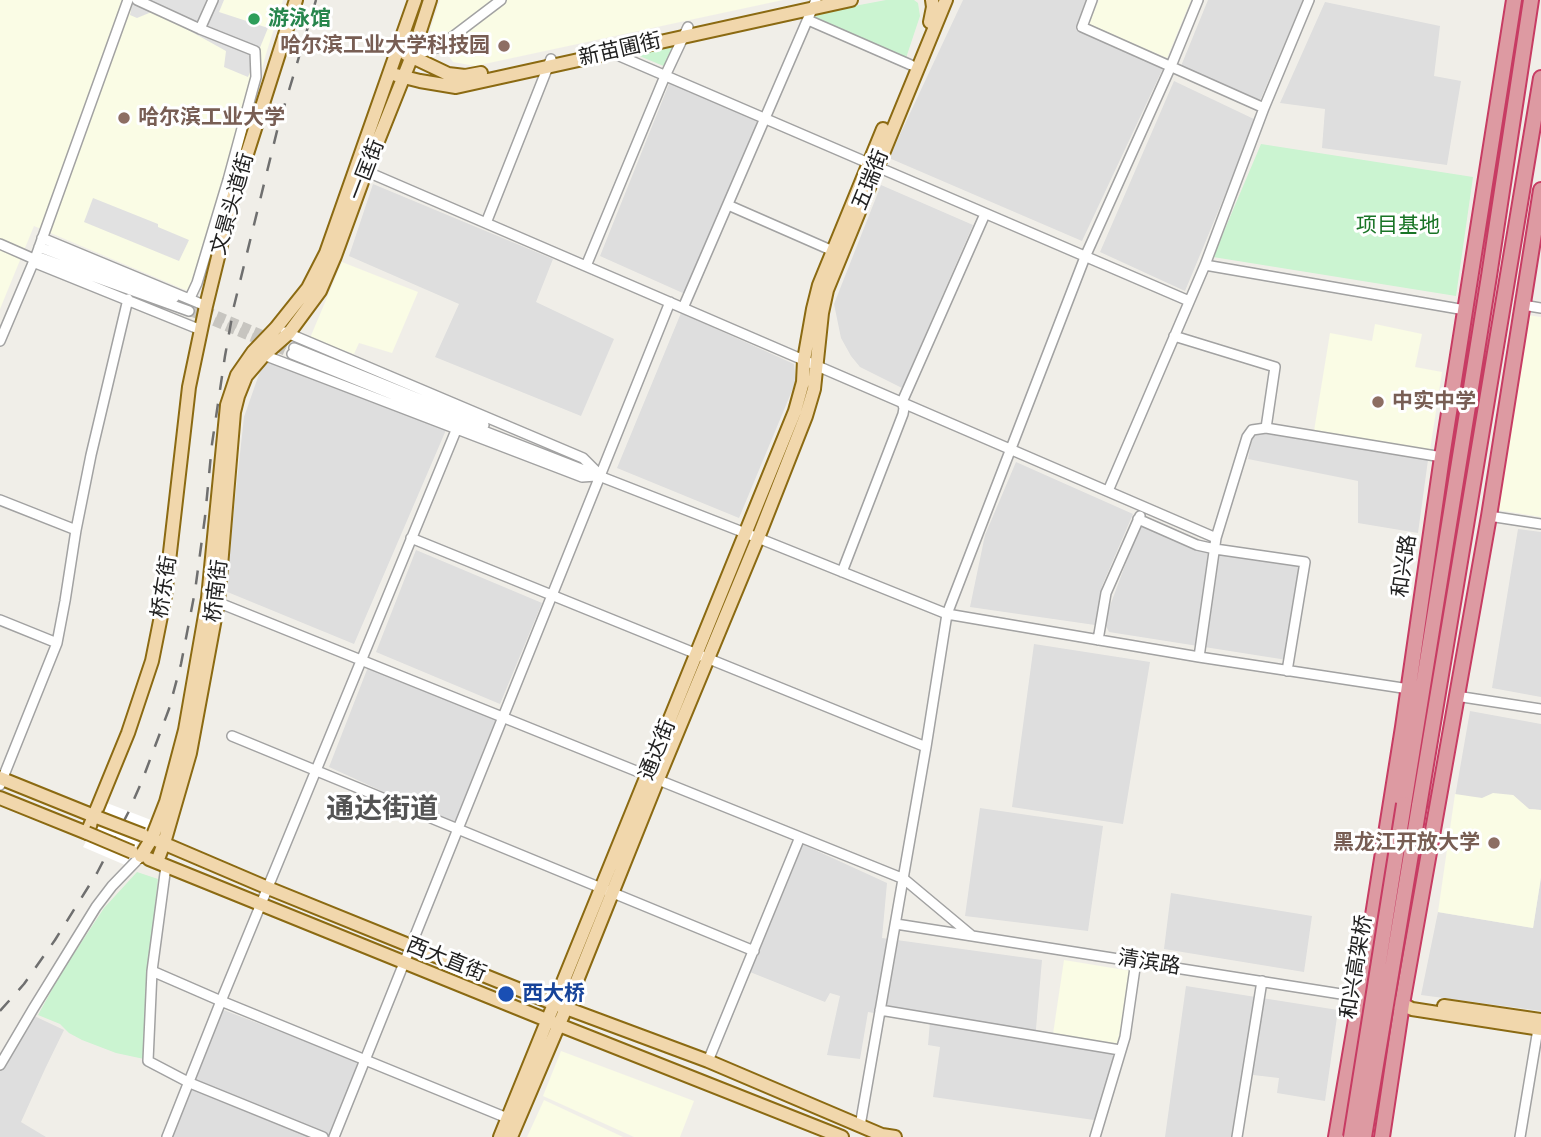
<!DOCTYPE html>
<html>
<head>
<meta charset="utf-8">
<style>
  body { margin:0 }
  canvas { display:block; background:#f0eee8 }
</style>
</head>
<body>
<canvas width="1541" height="1137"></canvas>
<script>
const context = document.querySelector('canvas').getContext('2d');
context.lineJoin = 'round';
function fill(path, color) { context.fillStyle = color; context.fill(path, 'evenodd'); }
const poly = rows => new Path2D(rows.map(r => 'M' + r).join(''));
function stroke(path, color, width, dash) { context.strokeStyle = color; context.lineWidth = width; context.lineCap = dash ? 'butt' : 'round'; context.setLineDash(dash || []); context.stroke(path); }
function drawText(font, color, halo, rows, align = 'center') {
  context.font = font + ' Arial,"Noto Sans SC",sans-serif'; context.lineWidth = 6; context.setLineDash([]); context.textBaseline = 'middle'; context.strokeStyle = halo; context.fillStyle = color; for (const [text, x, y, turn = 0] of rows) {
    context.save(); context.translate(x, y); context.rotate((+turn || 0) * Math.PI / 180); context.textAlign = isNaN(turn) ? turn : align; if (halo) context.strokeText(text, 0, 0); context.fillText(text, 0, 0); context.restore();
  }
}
fill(poly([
  [963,0,1087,0,1077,28,1164,66,1082,241,889,158],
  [1208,0,1303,0,1259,103,1181,66],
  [1325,2,1440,26,1434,76,1461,81,1447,165,1322,148,1325,109,1280,103],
  [671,79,760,118,685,294,600,256],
  [1174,81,1256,120,1185,291,1100,252],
  [373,184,553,259,536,302,614,339,581,416,435,357,459,304,349,256],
  [881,185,973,225,902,388,860,367,851,356,841,338,834,304],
  [681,313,794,364,796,381,739,518,617,468],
  [264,360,446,430,354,644,225,591,244,417],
  [1260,431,1428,460,1418,533,1358,523,1358,481,1248,459,1253,434],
  [1016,462,1133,514,1102,586,1095,625,970,607,985,535],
  [1140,525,1191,547,1223,555,1303,564,1287,660,1109,632,1104,622],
  [1518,529,1541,532,1541,697,1492,688],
  [416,550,542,603,500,704,376,652],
  [1034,644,1150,662,1123,824,1012,807],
  [370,662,498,714,454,824,329,767],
  [1470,711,1541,724,1541,810,1529,809,1513,795,1482,798,1455,797],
  [980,808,1103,826,1088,931,965,916],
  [802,844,887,883,882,938,1042,960,1035,1040,1116,1054,1101,1113,1094,1120,933,1097,940,1047,928,1045,930,1022,868,1012,860,1059,827,1055,840,996,830,993,825,1002,750,972],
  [1541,877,1541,1011,1421,995,1438,912,1533,928],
  [1171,893,1312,916,1304,972,1164,949],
  [1186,986,1338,1010,1325,1101,1277,1093,1279,1078,1245,1074,1234,1137,1165,1137],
  [221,1009,359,1062,328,1137,171,1137],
  [30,1014,64,1030,45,1069,21,1122,46,1137,0,1137,0,1070,15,1048]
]), '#dedede');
fill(poly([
  [0,0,283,0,266,54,231,182,198,294,183,289,34,226,0,309],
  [440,0,783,0,475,66,453,62,430,30],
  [1099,0,1191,0,1167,58,1089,24],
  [342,262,418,292,392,353,359,343,354,354,310,338],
  [1527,315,1541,317,1541,517,1498,510],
  [1375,324,1422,334,1415,367,1442,372,1430,450,1314,431,1330,333,1372,341],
  [1493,793,1513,795,1529,809,1541,810,1541,877,1533,928,1438,912,1455,794,1482,798],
  [1064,960,1131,971,1121,1038,1118,1045,1053,1034],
  [561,1051,694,1101,680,1137,634,1137,543,1096],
  [544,1100,623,1137,527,1137]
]), '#fafce5');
fill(poly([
  [886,0,914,0,918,3,920,16,906,58,813,19,817,13],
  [677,43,666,67,637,55],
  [1261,144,1473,177,1456,296,1213,257],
  [137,872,158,879,148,971,144,1059,116,1053,82,1040,69,1033,60,1024,38,1015,61,973,104,908]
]), '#cbf4d1');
fill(poly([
  [133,0,224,0,219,12,268,28,248,77,224,67,226,51,154,11,137,18,130,15],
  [93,198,158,224,158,227,189,240,179,261,84,222]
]), '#e1e1e1');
fill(poly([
  [107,803,151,820,125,865,83,847]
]), '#fff');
stroke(poly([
  [192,305,294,348],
  [189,311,292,354]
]), '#c7c5c0', 9, [9, 4.5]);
const minor = poly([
  [137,0,200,29,213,0],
  [1092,0,1082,27,1264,108],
  [808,20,911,65],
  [601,48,1189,301],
  [412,56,439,47,501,0],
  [363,170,1216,538],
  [728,205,833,251],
  [486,223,551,59],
  [42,238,206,306],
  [0,244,34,259],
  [39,247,174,298],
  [36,256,189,311],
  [33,262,201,330],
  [1205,265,1465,310],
  [586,266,665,76,688,27],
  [190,298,197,283,228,180,256,77,255,51,200,29],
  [1523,305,1541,308],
  [683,308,816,0],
  [285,332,583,458,597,472],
  [1174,336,1275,367,1266,428,1252,430,1247,437,1216,538,1199,657],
  [0,341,36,256,128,0],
  [294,348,484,425],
  [261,354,582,477,596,476],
  [292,354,453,419,758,538,947,614,1199,657,1409,689],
  [1266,428,1442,457],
  [1108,491,1205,265,1264,108,1309,0],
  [0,500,76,530],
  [1489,516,1541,524],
  [1138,519,1197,545,1215,549,1305,562,1287,671],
  [411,538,926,747],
  [842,572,903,414,904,408,902,402,985,214],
  [212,600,904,879,971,935],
  [0,620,57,643],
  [1098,640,1106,593,1140,516],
  [1456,696,1541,709],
  [232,736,754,951],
  [0,785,57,643,65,601,76,530,91,455,128,299],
  [166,866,152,971,221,1001,512,1120],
  [896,924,1360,997],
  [152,971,148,1061,190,1083,323,1137],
  [880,1010,1120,1050],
  [708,1061,800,837],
  [0,1065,33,1009,96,907,112,886,141,856],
  [860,1126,926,747,947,614,1085,257,1171,66,1198,0],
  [167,1137,221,1001,457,428],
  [334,1137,670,302],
  [1095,1137,1125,1037,1136,961],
  [1237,1137,1262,981],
  [1520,1137,1538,1029]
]);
const major = poly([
  [930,22,933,7,932,0],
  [406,54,448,74,465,76,481,73],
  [396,75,420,81,456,87,851,0],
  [0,778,99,818],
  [0,798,87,833,128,733,152,661,165,596,189,387,206,306,231,204,296,0],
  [158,841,268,888,411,946,555,1004,708,1061,882,1135,895,1137],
  [141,856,152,838,166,802,185,730,208,598,227,405,237,375,253,352,276,328,308,288,326,253,415,0],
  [149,859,559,1025,842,1137],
  [157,862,164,843,190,753,218,602,234,412,238,396,246,376,264,355,289,333,320,291,335,256,366,171,412,56,430,0],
  [1378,1000,1402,1004,1412,1009,1541,1029],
  [1444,1006,1541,1020],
  [500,1137,795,411,803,382,804,360,813,309,819,285,883,129],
  [511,1137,566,1008,658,779,758,538,806,416,814,389,822,313,827,290,946,0]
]);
const highway = poly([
  [1404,804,1489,276,1531,0],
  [1419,806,1541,78],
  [1336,1137,1360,997,1403,727,1442,457,1514,0],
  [1382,1137,1402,1004,1489,516,1541,190]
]);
stroke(minor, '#a2a2a2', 12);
stroke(major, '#8b6a12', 16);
stroke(highway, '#c73c63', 18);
stroke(minor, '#fff', 9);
stroke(major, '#f1d7ac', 12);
stroke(highway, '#dd9aa2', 14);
stroke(poly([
  [0,1011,24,984,55,940,97,873,128,813,142,781,169,709,181,664,195,591,205,517,212,444,225,356,234,306,278,127,316,0]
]), '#6f6f6f', 2.5, [14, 14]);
const majorBridge = poly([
  [99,818,143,835],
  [87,833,132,852]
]);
const highwayBridge = poly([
  [1351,1137,1404,804],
  [1364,1137,1419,806]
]);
stroke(majorBridge, '#8b6a12', 16, []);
stroke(highwayBridge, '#c73c63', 18, []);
stroke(majorBridge, '#f1d7ac', 12);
stroke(highwayBridge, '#dd9aa2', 14);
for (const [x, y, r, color] of [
  [254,19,7,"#2e9e5b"],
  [504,46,7,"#8d6e63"],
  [124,118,7,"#8d6e63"],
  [1378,402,7,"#8d6e63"],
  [1494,843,7,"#8d6e63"],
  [506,994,9,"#1a4fb4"]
]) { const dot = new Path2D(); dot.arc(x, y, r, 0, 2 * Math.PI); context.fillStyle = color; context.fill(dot); stroke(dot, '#fff', 2.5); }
drawText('bold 21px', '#27864d', '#fff', [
  ["游泳馆",268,19]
], 'left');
drawText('bold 21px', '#785e54', '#fff', [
  ["哈尔滨工业大学科技园",490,46],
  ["哈尔滨工业大学",138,118,"left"],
  ["中实中学",1392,402,"left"],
  ["黑龙江开放大学",1480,843]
], 'right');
drawText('21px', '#212121', '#fff', [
  ["新苗圃街",620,50,-13],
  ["一匡街",367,170,-69],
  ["五瑞街",871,180,-68],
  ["文景头道街",233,204,-74],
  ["和兴路",1405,566,-82],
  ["桥东街",165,587,-81],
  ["桥南街",217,591,-83],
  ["通达街",658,750,-68],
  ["西大直街",446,960,22],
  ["清滨路",1149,963,9],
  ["和兴高架桥",1357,967,-81]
]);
drawText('21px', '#197426', '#fff', [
  ["项目基地",1398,226]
]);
drawText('bold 21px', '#164399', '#fff', [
  ["西大桥",522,994]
], 'left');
drawText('bold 28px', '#545454', '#fff', [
  ["通达街道",382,810]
]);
</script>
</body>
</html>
